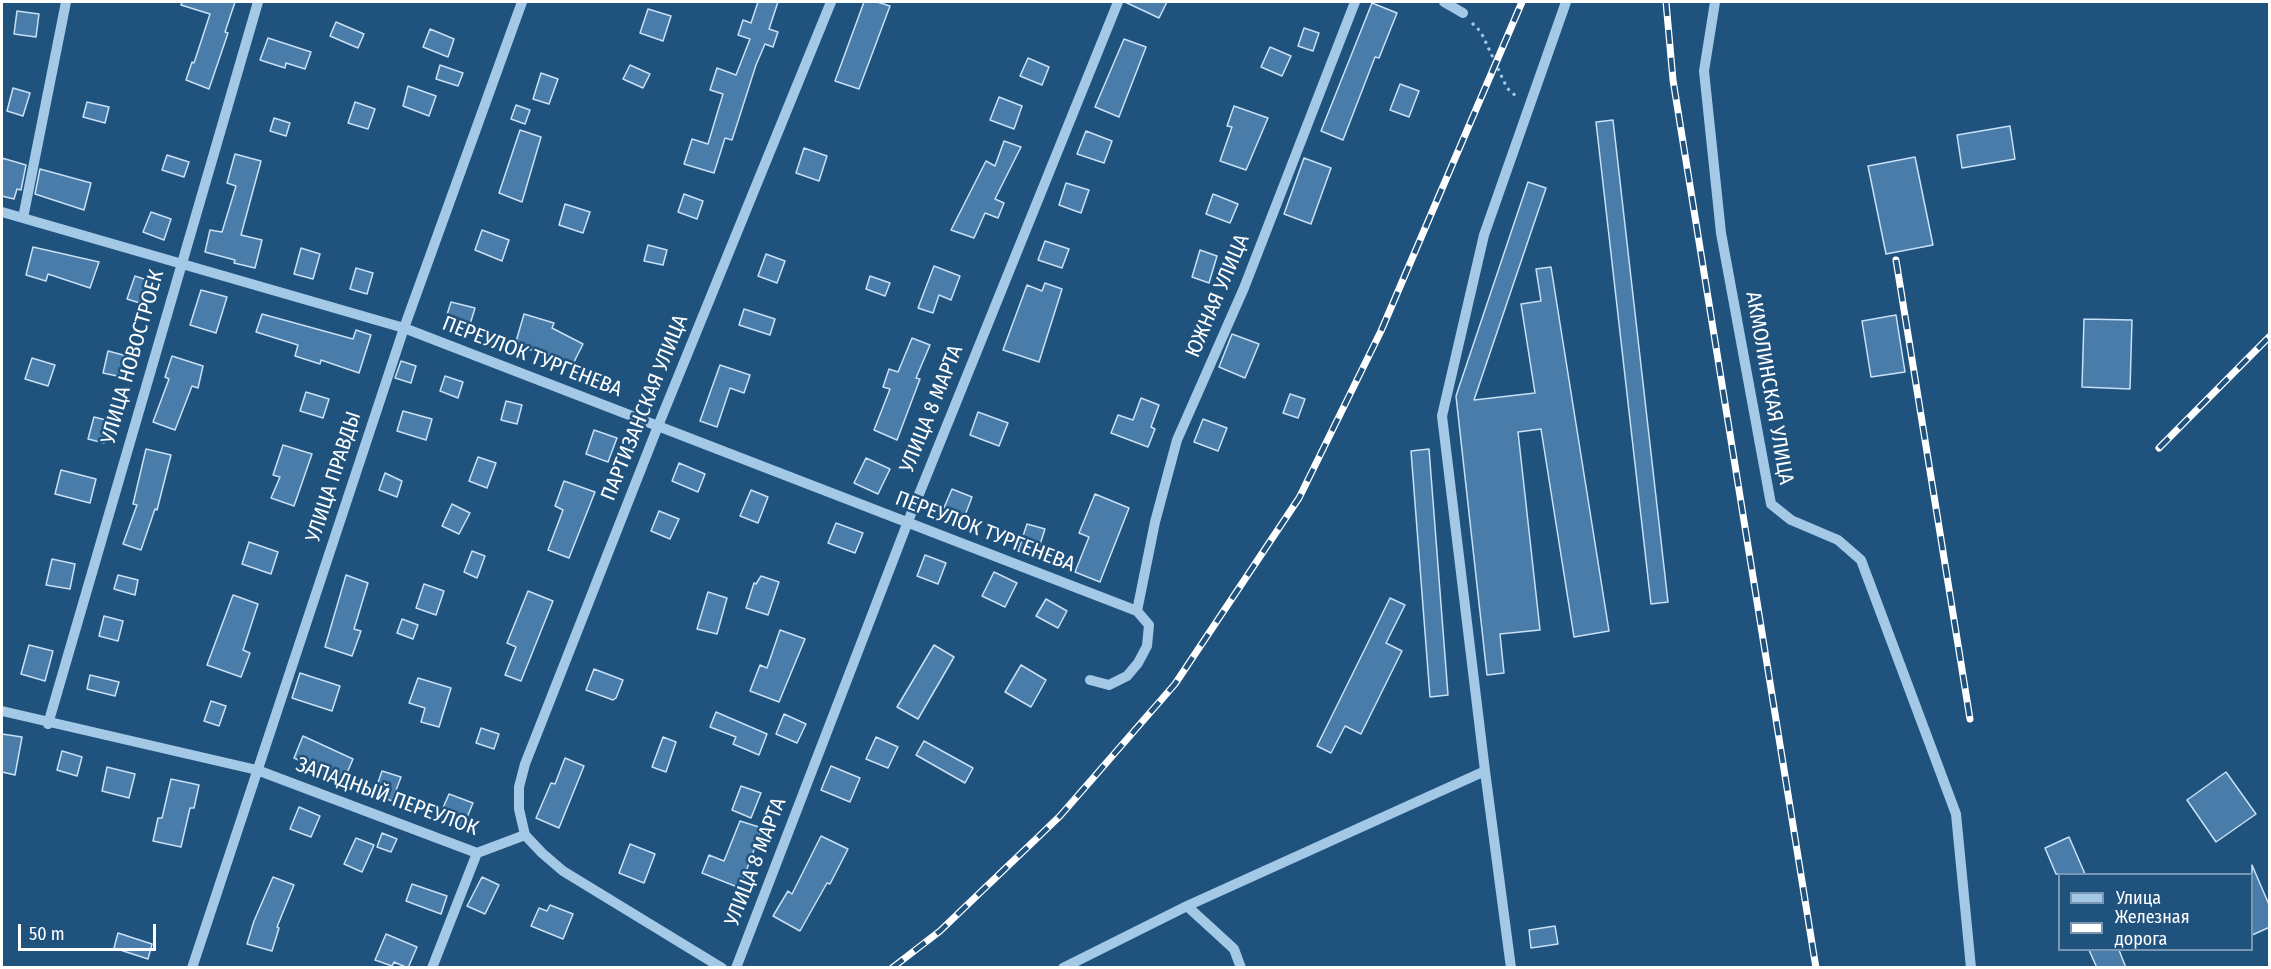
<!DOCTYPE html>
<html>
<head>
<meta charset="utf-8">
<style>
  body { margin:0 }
  #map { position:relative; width:2271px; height:969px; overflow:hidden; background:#20527e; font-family:"Fira Sans Condensed",sans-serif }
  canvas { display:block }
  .frame { position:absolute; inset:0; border:3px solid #fff; pointer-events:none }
  .legend { position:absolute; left:2058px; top:873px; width:195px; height:78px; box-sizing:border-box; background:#20527e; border:2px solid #7997b2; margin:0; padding:8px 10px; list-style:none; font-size:18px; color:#fff }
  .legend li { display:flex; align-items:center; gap:12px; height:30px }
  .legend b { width:30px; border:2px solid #7997b2 }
  .scale { position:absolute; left:18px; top:924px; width:138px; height:27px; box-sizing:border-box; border:3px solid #fff; border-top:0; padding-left:8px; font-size:18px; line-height:21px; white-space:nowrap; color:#fff; -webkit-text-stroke:4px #20527e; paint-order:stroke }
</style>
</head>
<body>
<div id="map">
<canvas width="2271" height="969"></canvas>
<div class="frame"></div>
<ul class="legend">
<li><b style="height:8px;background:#a4c9e7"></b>Улица</li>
<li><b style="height:8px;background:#fff"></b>Железная дорога</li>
</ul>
<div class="scale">50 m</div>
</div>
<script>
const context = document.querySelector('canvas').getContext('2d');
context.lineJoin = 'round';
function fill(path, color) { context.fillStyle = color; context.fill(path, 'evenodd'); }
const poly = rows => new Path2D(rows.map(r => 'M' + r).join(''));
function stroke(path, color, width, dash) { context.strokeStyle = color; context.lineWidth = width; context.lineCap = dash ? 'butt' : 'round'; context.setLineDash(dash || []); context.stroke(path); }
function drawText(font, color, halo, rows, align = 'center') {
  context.font = font + ' "Fira Sans Condensed",sans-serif'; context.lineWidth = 5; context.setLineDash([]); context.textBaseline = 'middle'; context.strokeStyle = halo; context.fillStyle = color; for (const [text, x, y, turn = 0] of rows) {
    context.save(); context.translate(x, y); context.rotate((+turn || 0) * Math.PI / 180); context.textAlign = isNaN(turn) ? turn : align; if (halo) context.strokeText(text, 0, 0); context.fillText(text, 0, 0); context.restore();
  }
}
const building = poly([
  [182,2,235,2,225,32,228,33,209,89,186,80,192,62,194,63,210,14,181,5,182,2],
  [758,2,778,2,769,29,778,32,773,47,765,44,756,65,732,140,725,138,714,173,684,164,692,139,708,144,723,94,710,90,717,68,736,75,750,39,738,35,743,20,751,23,758,2],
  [864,2,877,2,890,6,859,89,835,81,864,2],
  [1125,2,1167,2,1159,18,1125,2],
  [1372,3,1397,13,1379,58,1375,57,1343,140,1321,131,1372,3],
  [648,9,671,16,663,41,640,33,648,9],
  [17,11,39,14,36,37,14,34,17,11],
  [336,22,364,34,358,48,330,36,336,22],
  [1304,28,1319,33,1313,51,1298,46,1304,28],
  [430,29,454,39,448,57,423,47,430,29],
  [268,38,311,52,305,69,286,63,285,68,260,60,268,38],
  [1124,39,1146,47,1119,117,1095,107,1124,39],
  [1270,47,1291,56,1282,76,1261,67,1270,47],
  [1028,58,1049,67,1042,85,1020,76,1028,58],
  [440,65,463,73,458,86,436,79,440,65],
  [630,65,650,74,643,88,623,79,630,65],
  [541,73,558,79,549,104,533,99,541,73],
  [1400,84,1419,91,1409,117,1390,110,1400,84],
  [408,86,436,96,429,116,403,106,408,86],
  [13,88,30,93,23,116,7,111,13,88],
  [999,97,1022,106,1014,129,990,120,999,97],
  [87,102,109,107,105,123,83,117,87,102],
  [355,102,375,109,368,129,348,123,355,102],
  [516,105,530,110,525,124,511,119,516,105],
  [1234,106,1268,118,1246,170,1220,161,1232,127,1227,126,1234,106],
  [274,118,290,123,286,136,270,131,274,118],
  [1613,120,1668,602,1651,604,1596,122,1613,120],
  [2010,126,2015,159,1962,168,1957,135,2010,126],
  [520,130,541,137,522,202,499,193,520,130],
  [1086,131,1112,141,1104,163,1077,154,1086,131],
  [1004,141,1021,147,995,199,1004,203,998,218,985,213,974,238,951,230,986,161,995,166,1004,141],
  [804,148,827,156,819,181,796,173,804,148],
  [235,154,261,161,241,235,262,240,255,268,234,263,235,260,205,252,210,230,222,232,236,186,227,183,235,154],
  [167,155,189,162,184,177,162,170,167,155],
  [1915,157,1933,245,1886,254,1868,166,1915,157],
  [2,158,26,165,21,190,17,189,14,199,2,196,2,158],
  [1304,158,1331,168,1311,224,1284,214,1304,158],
  [40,169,91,183,84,210,35,194,40,169],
  [1528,182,1546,188,1474,400,1535,393,1521,304,1541,301,1536,269,1551,267,1609,631,1574,637,1541,429,1518,432,1540,630,1500,634,1504,673,1487,675,1456,396,1528,182],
  [1066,183,1089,190,1081,213,1059,205,1066,183],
  [684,194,703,201,697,219,678,212,684,194],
  [1213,194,1238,204,1230,223,1206,214,1213,194],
  [565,204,590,212,583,233,559,225,565,204],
  [151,212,171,219,164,240,143,232,151,212],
  [482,230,509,240,502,261,475,250,482,230],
  [1045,241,1069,249,1062,268,1038,260,1045,241],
  [648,245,667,250,663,265,644,261,648,245],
  [33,247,99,262,90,288,48,274,46,281,26,275,33,247],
  [301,248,320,254,313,279,294,274,301,248],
  [1200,250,1217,256,1209,283,1192,277,1200,250],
  [766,254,785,261,777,283,758,276,766,254],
  [934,266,960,276,951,300,939,295,933,313,918,308,934,266],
  [356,268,373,273,367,294,350,289,356,268],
  [135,276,150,281,143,304,127,299,135,276],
  [870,276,890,283,885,296,866,289,870,276],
  [1045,283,1062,289,1039,362,1003,350,1027,285,1042,291,1045,283],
  [201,290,227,297,216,333,190,325,201,290],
  [451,302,475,308,468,331,444,324,451,302],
  [744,309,775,319,770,335,739,325,744,309],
  [262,314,353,339,356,330,371,335,359,373,321,360,320,364,295,356,298,345,256,332,262,314],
  [524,314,554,323,552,328,583,344,572,366,551,356,515,345,524,314],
  [1896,315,1905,372,1871,377,1862,321,1896,315],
  [2084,319,2132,320,2130,389,2082,387,2084,319],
  [1232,334,1259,344,1245,378,1219,367,1232,334],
  [912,338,930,345,916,378,920,379,897,440,874,430,890,389,883,387,889,369,898,372,912,338],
  [108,351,127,356,122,377,103,373,108,351],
  [172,356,203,366,198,388,192,386,175,430,153,422,169,379,165,377,172,356],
  [32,358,55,365,48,386,25,379,32,358],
  [401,361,416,366,411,383,395,378,401,361],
  [720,365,750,375,744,393,730,388,717,427,700,421,720,365],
  [445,376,463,382,458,398,440,391,445,376],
  [306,392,329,399,323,418,300,411,306,392],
  [1290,394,1305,399,1298,418,1283,413,1290,394],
  [1141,398,1159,405,1151,427,1155,429,1148,447,1111,433,1118,415,1133,420,1141,398],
  [506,401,522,405,517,424,501,420,506,401],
  [403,411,432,419,426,440,397,431,403,411],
  [978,412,1008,423,999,446,970,435,978,412],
  [94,417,110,421,104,443,88,439,94,417],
  [1203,419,1227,428,1218,451,1194,442,1203,419],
  [594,430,617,438,608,462,586,454,594,430],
  [283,445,312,454,294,506,271,498,280,477,273,475,283,445],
  [146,449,171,455,157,510,155,509,141,550,123,544,137,505,133,504,146,449],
  [1429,449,1448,695,1430,697,1411,451,1429,449],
  [478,457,496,463,487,488,469,481,478,457],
  [866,458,890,469,878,494,854,483,866,458],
  [679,463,705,474,698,492,672,481,679,463],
  [61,470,96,479,90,503,55,494,61,470],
  [385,473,402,481,397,497,379,490,385,473],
  [564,481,595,492,569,558,548,550,563,510,555,506,564,481],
  [952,489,972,497,964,518,943,510,952,489],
  [751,490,768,497,758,523,740,516,751,490],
  [1095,494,1129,508,1100,582,1075,572,1089,537,1079,533,1095,494],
  [452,504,470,513,459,534,442,526,452,504],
  [659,511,679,519,670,539,651,531,659,511],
  [836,523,863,533,855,553,828,543,836,523],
  [1027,524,1045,529,1036,557,1018,551,1027,524],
  [249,542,278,552,271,574,242,564,249,542],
  [472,551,485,556,477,578,464,572,472,551],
  [925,555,946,563,938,584,917,576,925,555],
  [52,559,75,564,70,589,46,585,52,559],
  [994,572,1017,583,1005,607,982,596,994,572],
  [118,575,138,580,135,595,114,589,118,575],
  [346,575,368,583,354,629,361,631,352,656,325,647,346,575],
  [761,576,779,582,768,615,746,608,754,583,756,584,761,576],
  [424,584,444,591,436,615,416,608,424,584],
  [528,591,553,601,521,681,505,675,516,647,507,643,528,591],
  [708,592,727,598,717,634,697,629,708,592],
  [233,595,258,604,243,650,250,653,241,677,207,665,233,595],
  [1390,598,1405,605,1386,643,1402,651,1361,734,1345,726,1331,753,1317,746,1390,598],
  [1046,599,1067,611,1058,628,1036,616,1046,599],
  [104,616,123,621,118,641,99,636,104,616],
  [402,619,418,625,413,639,397,633,402,619],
  [780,630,805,639,779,702,750,691,760,665,767,668,780,630],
  [29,645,53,651,45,681,21,674,29,645],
  [934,645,954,657,918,719,897,707,934,645],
  [1021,665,1046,680,1031,707,1005,692,1021,665],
  [594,669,623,680,616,698,613,700,586,690,594,669],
  [300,673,340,686,332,711,292,698,300,673],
  [90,675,119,682,115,696,87,689,90,675],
  [418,678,451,688,439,727,421,722,425,708,409,703,418,678],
  [211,701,226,706,219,726,204,721,211,701],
  [716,712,767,734,759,755,733,744,736,737,710,727,716,712],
  [784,714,806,724,797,743,776,734,784,714],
  [481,728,499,734,494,749,476,743,481,728],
  [2,734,22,737,15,775,2,772,2,734],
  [303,736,353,759,344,780,294,758,303,736],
  [663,737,676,742,666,772,652,767,663,737],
  [876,737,898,747,888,768,866,759,876,737],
  [924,741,973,768,965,783,916,755,924,741],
  [62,751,82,757,77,776,57,770,62,751],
  [565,758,584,766,559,828,536,818,551,783,555,784,565,758],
  [831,766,860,778,850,802,821,790,831,766],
  [107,767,135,774,129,798,102,791,107,767],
  [382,771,401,777,392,801,374,794,382,771],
  [2226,772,2256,814,2216,842,2187,800,2226,772],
  [171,779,199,785,194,808,190,808,181,847,153,841,158,818,162,818,171,779],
  [741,786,761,793,751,818,732,810,741,786],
  [449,794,473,803,463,827,439,817,449,794],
  [299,807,320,816,311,837,290,829,299,807],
  [740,821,762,828,740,888,702,873,709,855,724,861,740,821],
  [382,833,397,839,391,852,377,847,382,833],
  [821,836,848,849,830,884,827,883,800,931,773,916,788,891,792,894,821,836],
  [2069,837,2085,874,2056,874,2045,848,2069,837],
  [356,838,374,845,362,872,344,864,356,838],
  [630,844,655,854,644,883,619,873,630,844],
  [2252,865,2270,907,2270,927,2252,935,2252,865],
  [273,877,294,885,277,927,279,928,272,951,247,944,254,921,273,877],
  [482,877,499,885,485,914,467,906,482,877],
  [412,884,447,896,441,914,406,901,412,884],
  [550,905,573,914,563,939,531,926,539,908,547,911,550,905],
  [1555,926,1558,944,1531,948,1529,930,1555,926],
  [118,933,152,944,148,959,114,948,118,933],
  [386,934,417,947,408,968,394,962,392,966,375,960,386,934],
  [2089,950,2119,950,2126,968,2097,968,2089,950]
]);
fill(building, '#497ca8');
stroke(building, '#c8e1f6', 1.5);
stroke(poly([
  [1472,23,1481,32,1507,88,1518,98]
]), '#a4c9e7', 3, [3, 4.5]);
stroke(poly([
  [1444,2,1463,13],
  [1715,2,1704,71,1721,233,1771,504,1791,520,1838,540,1861,560,1956,814,1971,968],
  [2,212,404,328,1137,611],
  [23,218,66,2],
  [1137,611,1155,522,1177,440,1244,288,1355,2],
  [1090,680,1109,685,1127,676,1138,663,1147,646,1149,625,1137,611],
  [2,711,257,770,477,853,525,835],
  [48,724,258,2],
  [1485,771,1511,968],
  [1187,906,1234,949,1241,968],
  [192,968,404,328,522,2],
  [432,968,477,853],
  [722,968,563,871,542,853,525,835,519,809,519,787,525,764,658,426,831,2],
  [736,968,907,524,1118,2],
  [1063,968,1187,906,1485,771,1442,416,1484,235,1566,2]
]), '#a4c9e7', 10);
const rail = poly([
  [1666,2,1673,80,1816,968],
  [1896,260,1970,719],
  [2159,448,2270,336],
  [892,968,940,931,1060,816,1175,684,1299,498,1381,331,1522,2]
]);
stroke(rail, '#fff', 7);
stroke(rail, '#20527e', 4.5, [14]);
drawText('21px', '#fff', '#20527e', [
  ["ЮЖНАЯ УЛИЦА",1218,296,-67],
  ["УЛИЦА НОВОСТРОЕК",133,357,-74],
  ["ПЕРЕУЛОК ТУРГЕНЕВА",532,357,21],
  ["АКМОЛИНСКАЯ УЛИЦА",1769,388,80],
  ["ПАРТИЗАНСКАЯ УЛИЦА",645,408,-68],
  ["УЛИЦА 8 МАРТА",932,409,-68],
  ["УЛИЦА ПРАВДЫ",334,477,-72],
  ["ПЕРЕУЛОК ТУРГЕНЕВА",985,532,21],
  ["ЗАПАДНЫЙ ПЕРЕУЛОК",387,797,20],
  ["УЛИЦА 8 МАРТА",756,862,-69]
]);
</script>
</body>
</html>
